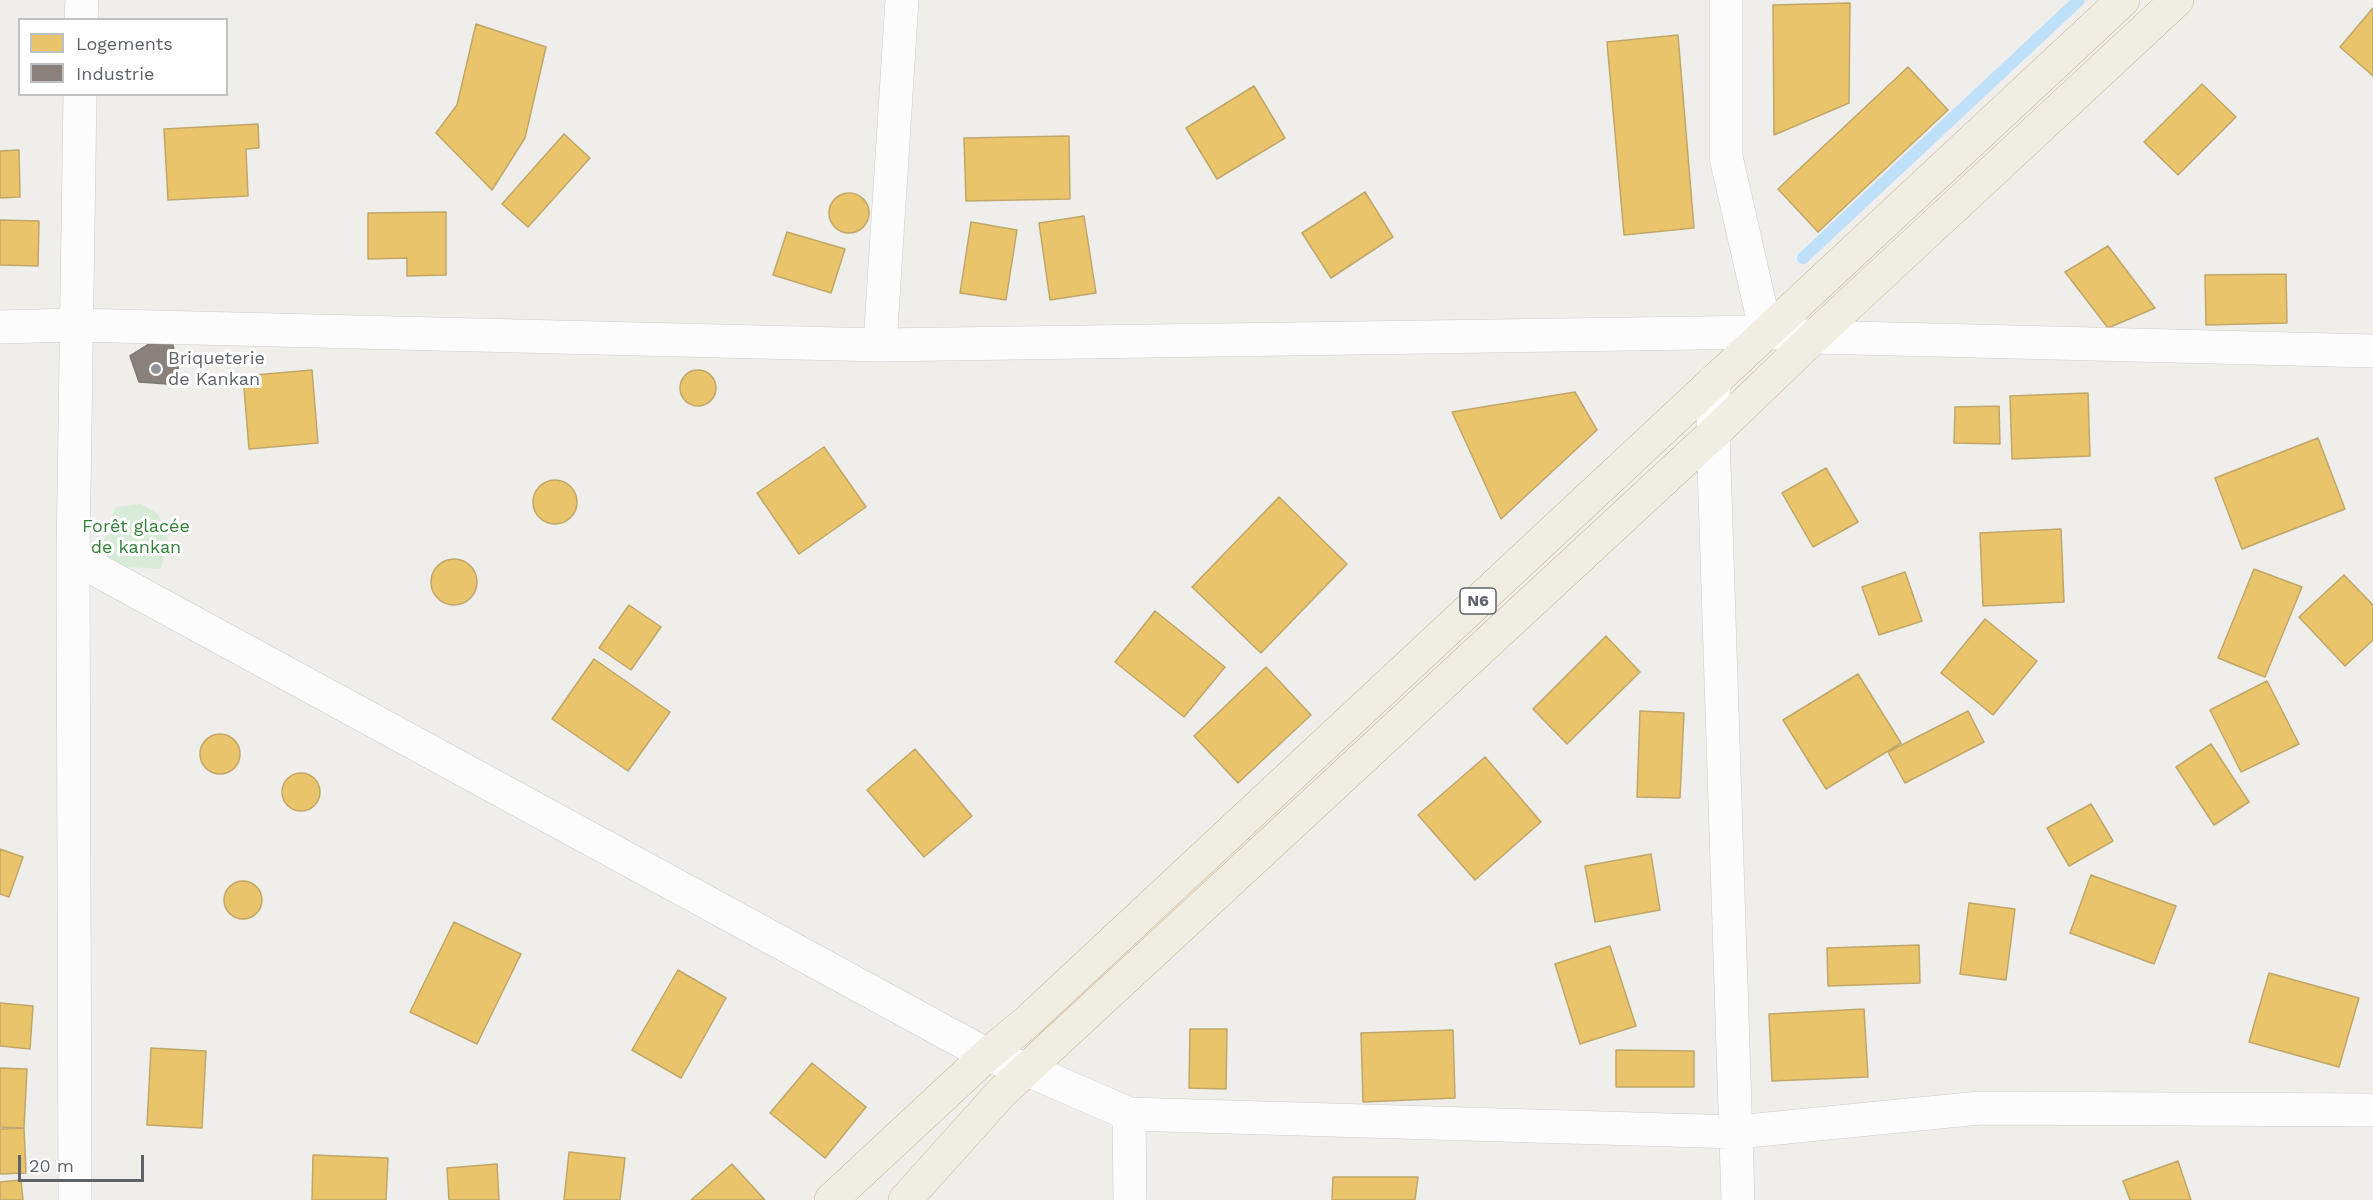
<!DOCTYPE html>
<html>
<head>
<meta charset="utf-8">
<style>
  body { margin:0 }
  #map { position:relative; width:2373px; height:1200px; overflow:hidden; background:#efeeea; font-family:"Work Sans",sans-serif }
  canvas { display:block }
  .legend { position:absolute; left:18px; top:18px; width:210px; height:78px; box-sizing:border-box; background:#fff; border:2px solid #bfc1c3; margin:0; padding:8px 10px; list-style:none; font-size:18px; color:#5f6368 }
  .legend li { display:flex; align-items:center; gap:12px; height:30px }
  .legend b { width:30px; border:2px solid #bfc1c3 }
  .scale { position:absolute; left:18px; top:1155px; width:126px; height:27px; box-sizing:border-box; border:3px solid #5f6368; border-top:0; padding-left:8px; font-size:18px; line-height:21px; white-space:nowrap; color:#5f6368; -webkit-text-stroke:4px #fff; paint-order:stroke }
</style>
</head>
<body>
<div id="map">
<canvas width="2373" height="1200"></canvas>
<ul class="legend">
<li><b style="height:16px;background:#e9c46a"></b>Logements</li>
<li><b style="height:16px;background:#8a817c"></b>Industrie</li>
</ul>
<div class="scale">20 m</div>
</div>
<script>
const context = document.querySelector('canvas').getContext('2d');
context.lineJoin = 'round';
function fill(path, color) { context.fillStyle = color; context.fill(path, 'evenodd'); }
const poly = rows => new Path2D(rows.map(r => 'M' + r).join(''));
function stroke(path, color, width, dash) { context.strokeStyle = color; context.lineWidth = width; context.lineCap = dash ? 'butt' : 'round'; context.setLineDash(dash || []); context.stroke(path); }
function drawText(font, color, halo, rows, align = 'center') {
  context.font = font + ' "Work Sans",sans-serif'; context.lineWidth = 6; context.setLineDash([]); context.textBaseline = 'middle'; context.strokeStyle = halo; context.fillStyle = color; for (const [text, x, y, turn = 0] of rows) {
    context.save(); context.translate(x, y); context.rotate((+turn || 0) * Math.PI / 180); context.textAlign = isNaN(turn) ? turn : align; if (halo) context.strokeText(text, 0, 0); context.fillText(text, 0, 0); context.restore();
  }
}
fill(poly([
  [141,504,158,514,168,539,161,569,111,566,102,546,116,507]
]), '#d8ebd6');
const homes = poly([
  [1850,3,1849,103,1774,135,1773,5,1850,3],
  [2373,8,2373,76,2340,47,2373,8],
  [476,24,546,47,525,138,492,190,436,133,457,105,476,24],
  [1678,35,1694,228,1624,235,1607,42,1678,35],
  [1908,67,1948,110,1818,232,1778,189,1908,67],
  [2202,84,2236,117,2178,175,2144,142,2202,84],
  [1254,86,1285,138,1217,179,1186,128,1254,86],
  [258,124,259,148,246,149,248,196,168,200,164,129,258,124],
  [564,134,590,158,528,227,502,204,564,134],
  [1069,136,1070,199,966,201,964,138,1069,136],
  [19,150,20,197,0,198,0,151,19,150],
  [1365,192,1393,237,1331,278,1302,233,1365,192],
  '829 213a20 20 0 1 1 40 0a20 20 0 1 1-40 0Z',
  [446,212,446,275,407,276,407,258,368,259,368,213,446,212],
  [1084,216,1096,293,1050,300,1039,223,1084,216],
  [0,220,39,221,38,266,0,265,0,220],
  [971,222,1017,230,1006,300,960,293,971,222],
  [787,232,845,249,831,293,773,275,787,232],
  [2108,246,2155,308,2108,328,2065,272,2108,246],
  [2286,274,2287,323,2206,325,2205,275,2286,274],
  [312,370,318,443,249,449,243,376,312,370],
  '680 388a18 18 0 1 1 36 0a18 18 0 1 1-36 0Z',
  [1575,392,1597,430,1501,519,1452,412,1575,392],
  [2088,393,2090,456,2012,459,2010,396,2088,393],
  [1999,406,2000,444,1954,443,1955,407,1999,406],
  [2318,438,2345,509,2242,549,2215,478,2318,438],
  [824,447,866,507,799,554,757,493,824,447],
  [1826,468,1858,522,1813,547,1782,493,1826,468],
  '533 502a22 22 0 1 1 44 0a22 22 0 1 1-44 0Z',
  [1279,497,1347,564,1261,653,1192,587,1279,497],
  [2061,529,2064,602,1983,606,1980,533,2061,529],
  '431 582a23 23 0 1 1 46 0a23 23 0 1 1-46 0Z',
  [2254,569,2302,587,2265,677,2218,658,2254,569],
  [1905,572,1922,621,1879,635,1862,587,1905,572],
  [2344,575,2373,605,2373,640,2345,666,2299,617,2344,575],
  [629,605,661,627,631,670,599,648,629,605],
  [1155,611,1225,667,1184,717,1115,662,1155,611],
  [1985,619,2037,661,1993,715,1941,673,1985,619],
  [1606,636,1640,672,1567,744,1533,709,1606,636],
  [594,659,670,712,628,771,552,719,594,659],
  [1266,667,1311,715,1238,783,1194,736,1266,667],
  [1858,674,1901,743,1826,789,1783,720,1858,674],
  [2267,681,2299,744,2241,772,2210,710,2267,681],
  [1640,711,1684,713,1680,798,1637,797,1640,711],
  [1968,711,1984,742,1905,783,1888,752,1968,711],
  '200 754a20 20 0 1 1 40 0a20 20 0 1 1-40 0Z',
  [2211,744,2249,802,2214,825,2176,767,2211,744],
  [915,749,972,816,924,857,867,790,915,749],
  [1485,757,1541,822,1475,880,1418,815,1485,757],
  '282 792a19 19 0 1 1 38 0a19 19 0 1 1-38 0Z',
  [2091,804,2113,841,2069,866,2047,828,2091,804],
  [0,849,23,857,9,897,0,894,0,849],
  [1651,854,1660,910,1595,922,1585,866,1651,854],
  [2091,875,2176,906,2154,964,2070,933,2091,875],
  '224 900a19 19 0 1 1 38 0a19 19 0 1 1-38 0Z',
  [1969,903,2015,909,2006,980,1960,974,1969,903],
  [454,922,521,954,477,1044,410,1012,454,922],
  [1919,945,1920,983,1828,986,1827,948,1919,945],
  [1610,946,1636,1026,1580,1044,1555,964,1610,946],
  [678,970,726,998,681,1078,632,1050,678,970],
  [2269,973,2359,998,2339,1067,2249,1042,2269,973],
  [0,1003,33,1006,30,1049,0,1046,0,1003],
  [1864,1009,1868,1077,1772,1081,1769,1014,1864,1009],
  [1190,1029,1227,1029,1226,1089,1189,1088,1190,1029],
  [1453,1030,1455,1098,1363,1102,1361,1033,1453,1030],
  [151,1048,206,1051,202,1128,147,1125,151,1048],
  [1616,1050,1694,1051,1694,1087,1616,1087,1616,1050],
  [812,1063,866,1107,825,1158,770,1113,812,1063],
  [0,1068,27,1069,24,1128,0,1127,0,1068],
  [24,1128,26,1173,0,1174,0,1129,24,1128],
  [569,1152,625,1158,620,1200,564,1200,569,1152],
  [313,1155,388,1158,386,1200,312,1200,313,1155],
  [2178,1161,2191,1200,2130,1200,2123,1181,2178,1161],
  [497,1164,499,1200,449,1200,447,1168,497,1164],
  [732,1164,765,1200,691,1200,732,1164],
  [1333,1177,1418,1177,1415,1200,1332,1200,1333,1177],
  [21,1180,23,1200,0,1200,0,1182,21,1180]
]);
fill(homes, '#e9c46a');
stroke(homes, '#c0a769', 1.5);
const industry = poly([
  [157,339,172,341,182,385,139,382,130,356,157,339]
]);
fill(industry, '#8a817c');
stroke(industry, '#7d7876', 1.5);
stroke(poly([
  [1803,258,2079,0]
]), '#bfe0f9', 12);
const minor = poly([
  [1726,0,1726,157,1766,332],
  [81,20,82,0],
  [0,327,75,325,880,345,1766,332,1814,337,2373,351],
  [880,345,902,0],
  [1714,381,1713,434,1738,1200],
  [73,557,987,1055,1028,1070,1129,1114,1130,1200],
  [1129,1114,1737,1132,1980,1108,2373,1110],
  [75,1200,73,557,80,94]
]);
const highway = poly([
  [831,1200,987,1055,1028,1021,2123,0],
  [905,1200,1002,1092,1713,434,1814,337,2177,0]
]);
stroke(minor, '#cbcccc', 34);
stroke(highway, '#c8b996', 34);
stroke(minor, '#fdfcfc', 33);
stroke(highway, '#f0ede3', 33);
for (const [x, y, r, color] of [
  [156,369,6,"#919496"]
]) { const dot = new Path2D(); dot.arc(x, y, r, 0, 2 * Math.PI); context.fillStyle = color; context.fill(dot); stroke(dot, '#fff', 2); }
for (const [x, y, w] of [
  [1478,601,36]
]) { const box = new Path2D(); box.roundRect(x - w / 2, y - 13, w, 26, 4.5); context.fillStyle = '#fff'; context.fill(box); stroke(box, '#5f6368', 1.5); }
drawText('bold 16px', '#5f6368', null, [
  ["N6",1478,601]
]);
drawText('18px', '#5f6368', '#fff', [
  ["Briqueterie",168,359],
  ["de Kankan",168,380]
], 'left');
drawText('18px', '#348238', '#fff', [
  ["Forêt glacée",136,527],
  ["de kankan",136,548]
]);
</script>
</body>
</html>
